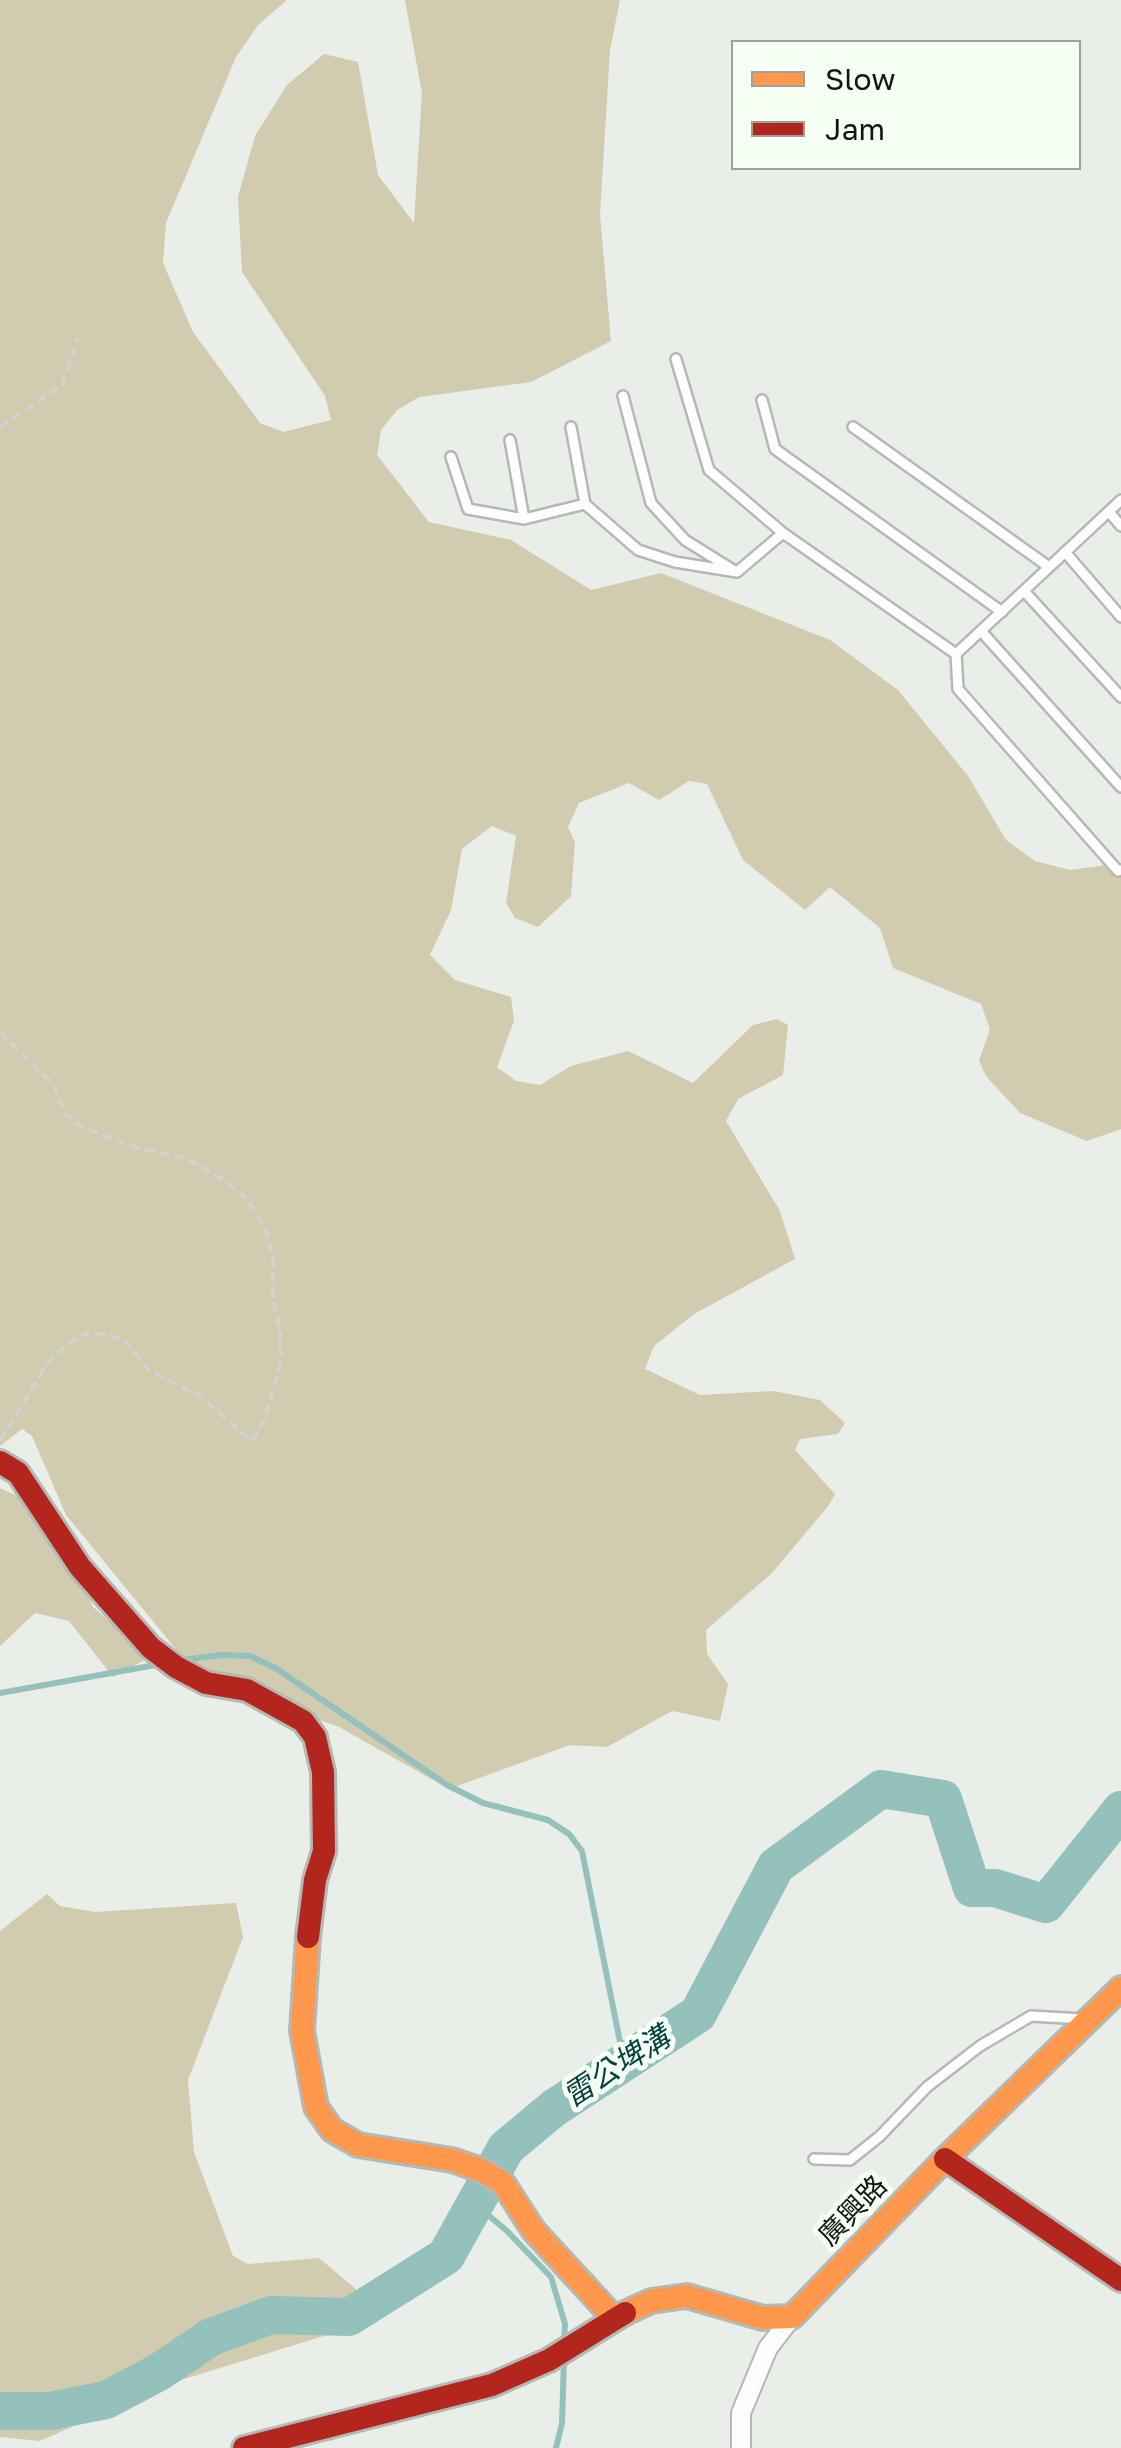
<!DOCTYPE html>
<html>
<head>
<meta charset="utf-8">
<style>
  body { margin:0 }
  #map { position:relative; width:1121px; height:2448px; overflow:hidden; background:#e9efe8; font-family:"Golos Text",sans-serif }
  canvas { display:block }
  .legend { position:absolute; left:731px; top:40px; width:350px; height:130px; box-sizing:border-box; background:#f5fff4; border:2px solid #9ba29a; margin:0; padding:12px 18px; list-style:none; font-size:30px; color:#131712 }
  .legend li { display:flex; align-items:center; gap:20px; height:50px }
  .legend b { width:50px; border:2px solid #9ba29a }
</style>
</head>
<body>
<div id="map">
<canvas width="1121" height="2448"></canvas>
<ul class="legend">
<li><b style="height:12px;background:#ff974d"></b>Slow</li>
<li><b style="height:12px;background:#b3261e"></b>Jam</li>
</ul>
</div>
<script>
const context = document.querySelector('canvas').getContext('2d');
context.lineJoin = 'round';
function fill(path, color) { context.fillStyle = color; context.fill(path, 'evenodd'); }
const poly = rows => new Path2D(rows.map(r => 'M' + r).join(''));
function stroke(path, color, width, dash) { context.strokeStyle = color; context.lineWidth = width; context.lineCap = dash ? 'butt' : 'round'; context.setLineDash(dash || []); context.stroke(path); }
function drawText(font, color, halo, rows, align = 'center') {
  context.font = font + ' "Golos Text","Noto Sans TC",sans-serif'; context.lineWidth = 10; context.setLineDash([]); context.textBaseline = 'middle'; context.strokeStyle = halo; context.fillStyle = color; for (const [text, x, y, turn = 0] of rows) {
    context.save(); context.translate(x, y); context.rotate((+turn || 0) * Math.PI / 180); context.textAlign = isNaN(turn) ? turn : align; if (halo) context.strokeText(text, 0, 0); context.fillText(text, 0, 0); context.restore();
  }
}
fill(poly([
  [0,0,287,0,258,25,236,57,166,223,163,263,193,332,260,423,283,432,331,420,325,396,242,272,238,197,255,136,287,85,324,54,358,62,378,175,414,223,422,93,405,0,620,0,610,50,600,215,611,341,531,382,419,397,397,410,381,430,377,455,429,522,511,540,591,590,661,573,830,640,898,690,968,776,1006,840,1035,861,1070,870,1121,863,1121,1129,1087,1141,1020,1113,986,1076,979,1061,990,1029,981,1004,893,968,880,928,830,887,805,910,743,860,707,784,689,781,659,800,629,783,579,803,568,827,575,842,571,896,538,927,515,918,506,903,516,836,492,826,462,849,451,910,430,955,455,980,511,997,514,1021,497,1067,516,1081,540,1085,571,1066,628,1051,693,1083,753,1025,777,1019,788,1025,783,1075,738,1099,726,1121,780,1211,795,1259,694,1314,654,1346,645,1369,700,1395,773,1391,820,1400,845,1423,838,1434,800,1439,795,1450,835,1494,829,1505,772,1573,706,1630,707,1654,728,1684,720,1721,672,1711,607,1747,570,1745,449,1789,339,1727,225,1687,188,1664,66,1515,32,1436,22,1429,0,1446],
  [0,1488,26,1500,67,1547,93,1607,150,1657,113,1677,69,1621,35,1613,0,1646],
  [47,1894,60,1906,95,1912,236,1903,243,1937,188,2080,194,2152,233,2256,248,2264,319,2258,357,2290,327,2335,168,2384,40,2441,0,2437,0,1931]
]), '#d1cbaf');
stroke(poly([
  [183,1660,221,1655,250,1656,277,1669,447,1785,483,1803,548,1820,569,1834,582,1851,624,2062],
  [0,1693,161,1664],
  [475,2204,507,2231,551,2277,565,2324,564,2343],
  [556,2448,562,2423,564,2360]
]), '#94c1bc', 6);
stroke(poly([
  [0,2411,50,2411,106,2400,159,2372,211,2337,271,2315,349,2317,446,2256,506,2148,554,2108,698,2014,776,1866,881,1789,943,1799,972,1888,995,1888,1046,1904,1121,1810]
]), '#94c1bc', 38);
const lane = poly([
  [676,359,709,470,783,533],
  [623,396,651,503,685,540,733,570],
  [762,400,775,449,1002,612],
  [571,427,585,504],
  [853,427,1049,567],
  [510,440,524,519],
  [451,457,468,509,524,519,585,504,638,550,675,562,737,572,783,533,956,654,1121,500],
  [1109,512,1121,526],
  [1065,552,1121,617],
  [1024,591,1121,697],
  [981,631,1121,787],
  [956,654,958,689,1118,871,1121,870],
  [814,2159,850,2160,880,2136,927,2087,980,2046,1031,2016,1083,2019]
]);
const street = poly([
  [741,2448,741,2413,768,2348,792,2317]
]);
const slow = poly([
  [308,1937,302,2031,316,2107,332,2130,358,2145,452,2160,481,2170,503,2183,534,2231,614,2318],
  [625,2313,651,2301,687,2296,763,2318,792,2317,945,2159,1121,1988]
]);
const jam = poly([
  [0,1462,18,1473,80,1567,151,1648,176,1667,206,1683,247,1690,303,1721,315,1737,323,1772,324,1851,315,1880,308,1937],
  [945,2159,1121,2280],
  [244,2448,492,2385,549,2360,625,2313]
]);
stroke(lane, '#b4b9b4', 14);
stroke(street, '#b4b9b4', 22);
stroke(slow, '#b4b9b4', 28);
stroke(jam, '#b4b9b4', 28);
stroke(poly([
  [0,427,62,385,78,338],
  [0,1032,53,1084,65,1115,83,1127,131,1146,186,1158,225,1181,248,1200,266,1231,273,1259,273,1300,280,1328,281,1360,265,1419,252,1441,200,1396,149,1370,126,1342,107,1334,87,1333,66,1345,47,1364,0,1441]
]), '#d0d3d0', 4, [10, 5]);
stroke(lane, '#fcfdfc', 9);
stroke(street, '#fcfdfc', 18);
stroke(slow, '#ff974d', 22);
stroke(jam, '#b3261e', 22);
drawText('28px', '#131712', '#f5fff4', [
  ["廣興路",853,2211,-46]
]);
drawText('italic 30px', '#054240', '#f5fff4', [
  ["雷公埤溝",617,2067,-33]
]);
</script>
</body>
</html>
